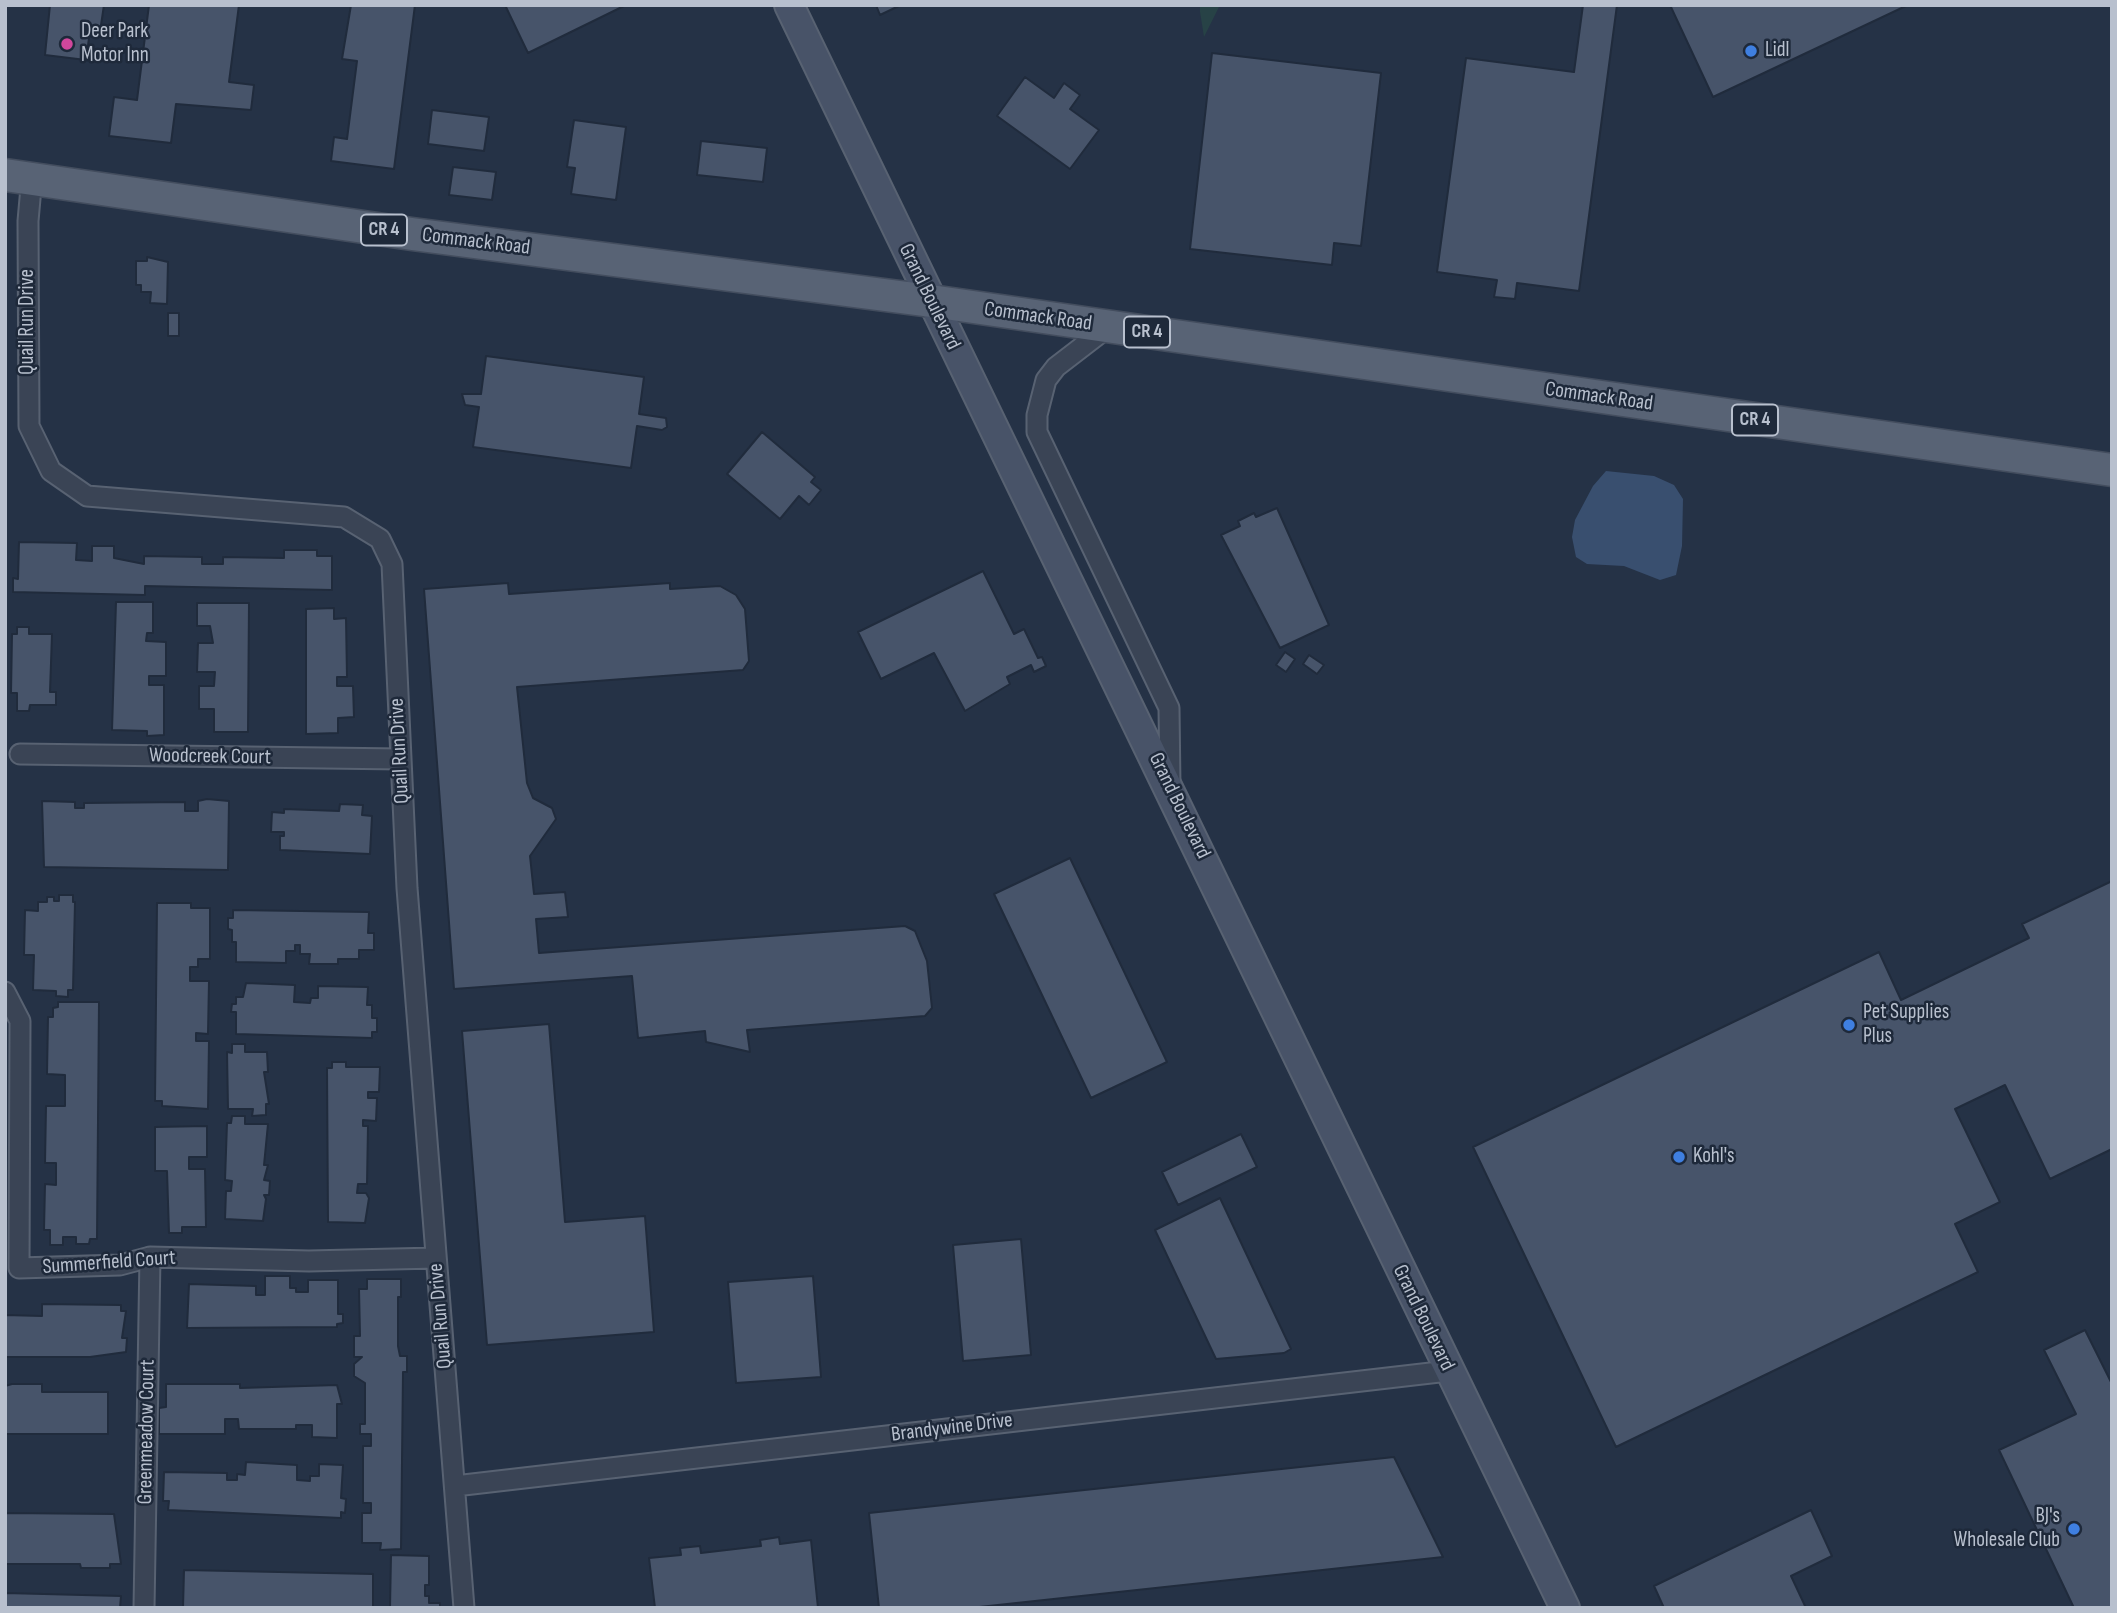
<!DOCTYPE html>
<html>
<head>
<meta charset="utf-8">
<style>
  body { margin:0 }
  #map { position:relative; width:2117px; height:1613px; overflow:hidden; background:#253246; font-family:"Sofia Sans Condensed",sans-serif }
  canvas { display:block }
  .frame { position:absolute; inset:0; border:7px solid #b8c0ce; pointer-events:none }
</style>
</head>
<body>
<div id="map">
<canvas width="2117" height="1613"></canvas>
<div class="frame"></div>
</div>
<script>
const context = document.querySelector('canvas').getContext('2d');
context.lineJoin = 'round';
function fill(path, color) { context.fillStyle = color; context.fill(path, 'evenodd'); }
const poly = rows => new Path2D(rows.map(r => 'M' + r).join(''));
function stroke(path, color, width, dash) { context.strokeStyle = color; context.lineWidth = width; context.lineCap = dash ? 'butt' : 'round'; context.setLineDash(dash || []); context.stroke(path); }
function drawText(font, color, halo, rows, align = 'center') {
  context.font = font + ' "Sofia Sans Condensed",sans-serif'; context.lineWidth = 5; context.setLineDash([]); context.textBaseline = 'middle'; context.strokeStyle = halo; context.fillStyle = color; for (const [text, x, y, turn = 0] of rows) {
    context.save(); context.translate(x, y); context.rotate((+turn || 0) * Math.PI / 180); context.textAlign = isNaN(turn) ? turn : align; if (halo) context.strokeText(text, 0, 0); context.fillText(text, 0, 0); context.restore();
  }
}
fill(poly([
  [1200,5,1220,5,1204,37,1200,12]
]), '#274246');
fill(poly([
  [1606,471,1654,476,1674,485,1683,499,1682,546,1676,575,1660,580,1624,566,1587,564,1576,557,1572,537,1575,520,1593,486]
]), '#394f6f');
const building = poly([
  [50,5,104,5,100,32,90,31,86,60,45,55,50,5],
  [149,5,239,5,229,82,254,85,251,110,176,104,171,143,109,136,114,97,137,100,149,5],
  [351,5,415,5,394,169,331,161,334,137,347,139,357,61,342,59,351,5],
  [505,5,626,5,528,53,505,5],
  [876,5,901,5,880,15,876,5],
  [1583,5,1617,5,1579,291,1517,283,1515,299,1494,297,1497,280,1437,272,1466,58,1574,72,1583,5],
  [1670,5,1908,5,1713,97,1670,5],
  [1212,53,1381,73,1361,246,1334,243,1332,265,1190,249,1212,53],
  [1025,77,1054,98,1064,83,1080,95,1070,109,1099,130,1070,169,997,116,1025,77],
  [432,110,489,117,484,151,428,144,432,110],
  [574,120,626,127,616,200,571,194,575,168,567,167,574,120],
  [701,141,767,148,763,182,697,175,701,141],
  [453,167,496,172,492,200,449,195,453,167],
  [147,257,168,262,167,304,150,303,151,292,141,292,141,285,136,285,136,261,147,261,147,257],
  [168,313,179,313,179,336,168,336,168,313],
  [486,356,644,377,639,414,666,418,667,427,662,430,637,426,631,468,473,447,479,407,465,405,462,394,481,394,486,356],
  [762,432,815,477,811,482,821,490,809,505,799,496,780,519,727,474,762,432],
  [1277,508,1329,625,1280,648,1221,535,1240,526,1238,521,1254,513,1256,517,1277,508],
  [19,542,77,543,76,560,92,561,92,546,114,546,114,558,144,564,144,556,202,557,202,564,223,564,223,557,284,558,284,550,317,550,317,556,332,556,332,590,145,586,145,595,13,592,13,578,18,579,19,542],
  [983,571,1014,634,1024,629,1038,658,1042,657,1046,666,1034,672,1031,665,1007,677,1010,684,965,711,934,653,881,679,858,632,983,571],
  [508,583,509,594,670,583,670,589,720,586,736,595,745,609,749,661,743,670,517,687,527,783,533,798,552,808,556,819,530,856,534,894,565,892,568,917,536,919,539,953,905,926,915,931,927,961,932,1008,925,1016,747,1030,750,1052,706,1042,705,1031,638,1038,632,976,454,989,424,589,508,583],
  [116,602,153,602,153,633,147,633,146,641,166,642,166,676,149,676,149,685,164,685,164,735,147,736,147,731,112,730,116,602],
  [197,603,249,603,248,732,214,732,214,709,199,709,199,686,214,686,215,672,197,672,198,643,213,643,210,626,197,626,197,603],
  [334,608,334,619,346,618,347,677,337,677,337,686,353,686,354,717,338,718,338,733,306,734,306,609,334,608],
  [17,627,29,627,29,634,52,634,50,692,56,692,56,705,30,705,29,711,17,711,17,693,11,693,12,634,17,634,17,627],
  [1285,652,1295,659,1286,672,1276,665,1285,652],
  [1309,655,1324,665,1317,674,1303,664,1309,655],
  [207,799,229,801,228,870,44,867,42,801,75,802,75,808,84,808,84,803,185,802,185,811,198,811,198,801,207,799],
  [340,804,363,805,362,815,372,816,370,854,280,850,280,836,284,836,284,832,271,832,272,812,284,813,284,809,339,811,340,804],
  [1070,858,1167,1062,1091,1098,994,894,1070,858],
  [2112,881,2112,1149,2050,1179,2005,1085,1955,1109,2000,1202,1955,1224,1978,1272,1616,1447,1473,1147,1879,952,1901,1000,2029,938,2022,924,2112,881],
  [59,895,73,895,73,902,75,902,73,990,68,990,68,997,56,996,56,991,33,990,34,955,24,955,25,910,38,911,38,902,47,902,47,897,54,897,54,901,59,901,59,895],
  [157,903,191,903,191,908,210,908,210,959,198,959,198,967,190,967,190,981,209,981,208,1034,196,1033,196,1041,209,1041,208,1109,162,1106,162,1101,155,1101,157,903],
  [233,910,369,912,368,933,374,933,374,950,359,950,359,959,338,959,338,964,309,964,310,954,300,954,300,945,295,945,295,951,286,951,286,963,236,962,236,942,232,942,232,930,228,929,228,918,233,918,233,910],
  [246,983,295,985,294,1002,310,1003,311,998,318,998,318,986,368,987,367,1005,372,1005,372,1018,377,1018,377,1032,372,1032,372,1038,236,1034,236,1012,231,1012,232,1004,236,1004,236,997,243,997,246,983],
  [58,1002,99,1002,97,1239,90,1239,89,1244,76,1244,76,1237,63,1237,63,1245,50,1245,50,1230,44,1230,45,1184,56,1185,56,1163,45,1163,46,1106,65,1106,65,1075,47,1074,48,1017,53,1017,53,1008,58,1007,58,1002],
  [549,1024,565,1222,645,1216,654,1332,487,1345,462,1031,549,1024],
  [232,1044,245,1044,245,1052,267,1052,268,1072,264,1072,269,1104,266,1104,266,1115,252,1116,253,1109,228,1109,227,1052,232,1053,232,1044],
  [332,1062,346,1062,346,1067,380,1067,379,1092,368,1092,368,1098,377,1098,376,1121,363,1120,363,1126,368,1126,367,1184,358,1184,357,1193,366,1193,369,1198,365,1223,328,1222,327,1068,332,1068,332,1062],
  [232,1116,245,1116,245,1124,268,1124,264,1165,268,1165,264,1180,270,1181,269,1195,264,1195,266,1199,263,1221,225,1219,226,1191,231,1191,232,1181,225,1180,227,1123,231,1123,232,1116],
  [207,1126,207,1157,189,1157,189,1169,205,1169,206,1227,182,1227,182,1233,169,1233,167,1171,155,1171,155,1127,207,1126],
  [1241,1134,1257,1167,1178,1205,1162,1172,1241,1134],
  [1220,1198,1291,1349,1284,1353,1216,1359,1155,1230,1220,1198],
  [1021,1239,1031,1355,963,1361,953,1245,1021,1239],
  [265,1276,290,1276,290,1288,296,1288,296,1292,308,1292,308,1280,338,1280,338,1314,343,1314,343,1323,337,1324,337,1327,187,1328,189,1284,256,1286,256,1295,265,1295,265,1276],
  [813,1276,821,1377,736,1383,728,1282,813,1276],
  [367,1279,401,1279,401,1297,398,1297,398,1346,400,1356,407,1356,407,1372,403,1372,401,1549,380,1550,381,1543,362,1543,362,1513,371,1513,371,1503,363,1503,363,1446,371,1446,371,1434,360,1434,360,1424,365,1424,365,1383,354,1376,354,1364,362,1357,354,1357,354,1336,360,1336,359,1289,367,1289,367,1279],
  [42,1304,121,1305,121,1311,126,1311,122,1338,127,1338,126,1352,90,1357,6,1357,5,1315,42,1316,42,1304],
  [2085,1330,2112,1384,2112,1608,2074,1608,1999,1450,2076,1414,2044,1350,2085,1330],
  [12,1384,42,1384,42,1392,108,1392,108,1434,5,1434,5,1386,12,1384],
  [166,1384,240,1384,240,1388,337,1385,342,1404,337,1404,337,1438,312,1437,312,1425,296,1425,296,1429,239,1429,238,1419,225,1419,225,1434,159,1434,159,1408,166,1407,166,1384],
  [1394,1457,1443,1557,970,1608,879,1608,869,1513,1394,1457],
  [246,1462,297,1465,297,1480,310,1481,310,1476,319,1476,319,1464,343,1465,341,1498,346,1499,345,1513,341,1512,341,1518,168,1510,169,1501,163,1501,164,1472,227,1473,227,1480,237,1480,237,1474,245,1475,246,1462],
  [1811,1510,1832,1556,1791,1576,1806,1608,1664,1608,1654,1586,1811,1510],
  [5,1513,114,1514,121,1564,110,1564,110,1568,81,1568,80,1564,5,1564,5,1513],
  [779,1537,780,1544,811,1540,818,1608,655,1608,649,1558,681,1555,680,1548,700,1546,701,1553,761,1546,760,1540,779,1537],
  [391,1555,429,1556,429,1585,425,1585,425,1596,429,1596,429,1603,440,1603,440,1608,390,1608,391,1555],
  [184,1570,373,1574,373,1608,183,1608,184,1570],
  [5,1593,121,1596,120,1608,5,1608,5,1593]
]);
fill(building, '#47546a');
stroke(building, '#202b3c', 2);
const street = poly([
  [32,176,28,221,29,426,51,471,87,496,344,517,380,539,392,564,407,888,464,1608],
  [1108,327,1056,367,1046,380,1037,415,1037,432,1169,708,1170,786],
  [20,754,401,759],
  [5,992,20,1021,19,1268,120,1265,150,1257,309,1261,436,1258],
  [455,1486,1448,1371],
  [144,1608,150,1257]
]);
const secondary = poly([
  [789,5,1565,1608]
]);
const primary = poly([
  [5,175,412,234,931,301,2112,470]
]);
stroke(street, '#586272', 23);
stroke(secondary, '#586272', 32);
stroke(primary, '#434d5e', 35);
stroke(street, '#3a4455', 19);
stroke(secondary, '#485368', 28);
stroke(primary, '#586375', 32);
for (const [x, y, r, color] of [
  [67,44,7,"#d1479c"],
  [1751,51,7,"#3f7fe0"],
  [1849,1025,7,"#3f7fe0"],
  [1679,1157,7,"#3f7fe0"],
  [2074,1529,7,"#3f7fe0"]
]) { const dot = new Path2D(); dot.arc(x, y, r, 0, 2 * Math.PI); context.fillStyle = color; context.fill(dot); stroke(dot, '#1e293a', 2.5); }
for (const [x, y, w] of [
  [384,230,46],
  [1147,332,46],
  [1755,420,46]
]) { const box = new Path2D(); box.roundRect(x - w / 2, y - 15.5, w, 31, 5); context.fillStyle = '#1e293a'; context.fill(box); stroke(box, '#b8c0ce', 2); }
drawText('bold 19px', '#b8c0ce', null, [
  ["CR 4",384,230],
  ["CR 4",1147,332],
  ["CR 4",1755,420]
]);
drawText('21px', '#b8c0ce', '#1e293a', [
  ["Deer Park",81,32],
  ["Motor Inn",81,56],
  ["Lidl",1765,51],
  ["Pet Supplies",1863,1013],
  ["Plus",1863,1037],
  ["Kohl's",1693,1157],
  ["BJ's",2060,1517,"right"],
  ["Wholesale Club",2060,1541,"right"]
], 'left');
drawText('21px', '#b8c0ce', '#1e293a', [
  ["Commack Road",476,242,7],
  ["Grand Boulevard",929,297,64],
  ["Commack Road",1038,317,8],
  ["Quail Run Drive",28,322,-90],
  ["Commack Road",1599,397,8],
  ["Quail Run Drive",400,751,-93],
  ["Woodcreek Court",210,757,1],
  ["Grand Boulevard",1179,806,64],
  ["Summerfield Court",109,1263,-4],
  ["Quail Run Drive",441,1316,-95],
  ["Grand Boulevard",1423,1318,64],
  ["Brandywine Drive",952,1428,-7],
  ["Greenmeadow Court",147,1432,-89]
]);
</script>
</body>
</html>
